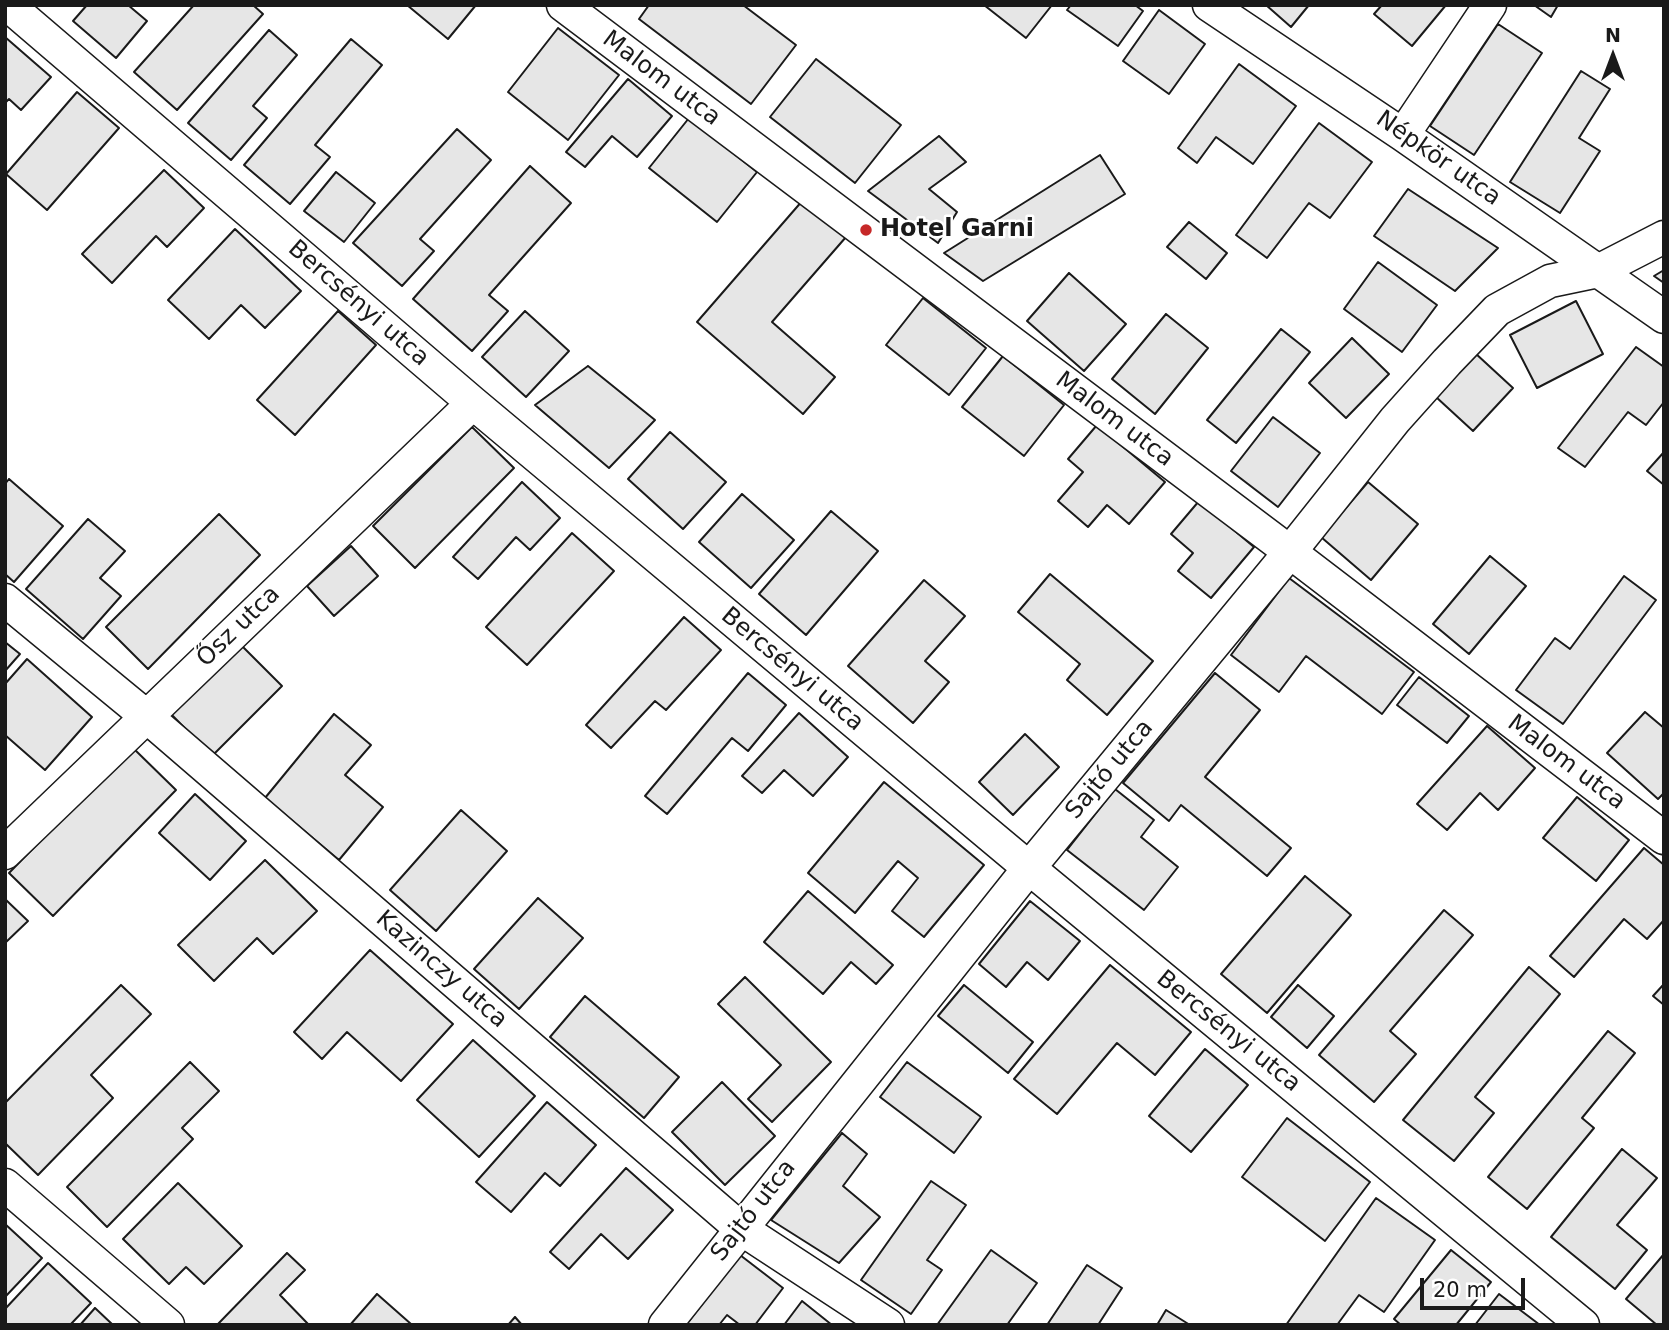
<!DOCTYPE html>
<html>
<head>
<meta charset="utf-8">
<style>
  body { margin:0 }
  #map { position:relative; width:1669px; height:1330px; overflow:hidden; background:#fff; font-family:"DejaVu Sans",sans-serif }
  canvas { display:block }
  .frame { position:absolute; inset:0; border:7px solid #1a1a1a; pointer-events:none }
  .north { position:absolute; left:1578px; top:21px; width:70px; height:70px; -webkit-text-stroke:5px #fff; paint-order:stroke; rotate:0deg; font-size:19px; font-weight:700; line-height:28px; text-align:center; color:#1a1a1a }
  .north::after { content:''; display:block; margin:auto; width:24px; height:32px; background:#1a1a1a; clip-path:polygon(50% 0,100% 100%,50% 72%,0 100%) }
  .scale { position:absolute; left:1420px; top:1278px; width:105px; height:32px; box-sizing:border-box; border:4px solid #1a1a1a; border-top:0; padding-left:9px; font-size:21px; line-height:24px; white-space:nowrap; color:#1a1a1a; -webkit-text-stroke:5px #fff; paint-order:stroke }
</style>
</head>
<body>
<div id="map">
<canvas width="1669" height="1330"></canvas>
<div class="frame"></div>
<div class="north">N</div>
<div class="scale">20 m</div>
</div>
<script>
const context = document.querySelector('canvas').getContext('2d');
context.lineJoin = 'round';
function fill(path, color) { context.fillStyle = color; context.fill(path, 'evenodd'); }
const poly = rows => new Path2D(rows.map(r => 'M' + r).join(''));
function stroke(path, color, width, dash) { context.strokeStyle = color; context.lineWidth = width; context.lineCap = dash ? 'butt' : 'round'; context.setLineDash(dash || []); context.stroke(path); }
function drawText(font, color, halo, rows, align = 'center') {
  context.font = font + ' "DejaVu Sans",sans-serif'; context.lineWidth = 5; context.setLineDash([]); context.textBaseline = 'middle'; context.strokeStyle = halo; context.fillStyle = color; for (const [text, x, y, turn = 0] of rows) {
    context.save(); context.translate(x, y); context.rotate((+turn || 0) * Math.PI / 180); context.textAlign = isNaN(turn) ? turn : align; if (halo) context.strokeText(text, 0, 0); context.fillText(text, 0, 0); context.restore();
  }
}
const building = poly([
  [87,5,128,5,147,21,116,58,73,21,87,5],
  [194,5,253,5,263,14,177,110,134,72,194,5],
  [407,5,476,5,448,39,407,5],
  [649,5,743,5,796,45,751,104,639,19,649,5],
  [984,5,1052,5,1026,38,984,5],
  [1071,5,1135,5,1143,11,1118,46,1067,10,1071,5],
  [1266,5,1309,5,1291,27,1266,5],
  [1382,5,1446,5,1412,46,1374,14,1382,5],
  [1534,5,1558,5,1551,17,1534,5],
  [1159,10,1205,44,1169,94,1123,61,1159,10],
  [1498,24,1542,53,1474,155,1430,126,1498,24],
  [558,28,619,75,568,140,508,92,558,28],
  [269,30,297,55,253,106,267,118,231,160,188,123,269,30],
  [5,37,51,77,21,110,9,99,5,103,5,37],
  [351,39,382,65,315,145,330,157,290,204,244,165,351,39],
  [816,59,901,125,855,183,770,117,816,59],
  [1239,64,1296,106,1253,164,1216,137,1197,163,1178,148,1239,64],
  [1581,71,1610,89,1579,138,1600,151,1560,213,1510,182,1581,71],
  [628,79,672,116,637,157,612,136,585,167,566,152,628,79],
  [77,92,119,128,47,210,6,174,77,92],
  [689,118,757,172,717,222,649,168,689,118],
  [1319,123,1372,162,1330,218,1309,203,1267,258,1236,235,1319,123],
  [457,129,491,160,420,239,434,251,402,286,353,243,457,129],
  [939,136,966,162,929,189,957,212,938,243,868,191,939,136],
  [1100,155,1125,194,983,281,944,253,1100,155],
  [530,166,571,203,489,295,508,311,472,351,413,299,530,166],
  [164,170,204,208,167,247,156,236,112,283,82,254,164,170],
  [336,172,375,203,344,242,304,211,336,172],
  [1408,189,1498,248,1455,291,1374,236,1408,189],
  [803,200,846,237,772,322,835,377,803,414,697,322,803,200],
  [1189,222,1227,253,1206,279,1167,247,1189,222],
  [235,229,301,291,265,328,241,305,209,339,168,300,235,229],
  [1378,262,1437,305,1402,352,1344,309,1378,262],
  [1664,270,1664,283,1654,276,1664,270],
  [1069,273,1126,324,1084,371,1027,321,1069,273],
  [923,298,986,348,949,395,886,345,923,298],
  [1576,301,1603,354,1537,388,1510,335,1576,301],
  [338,311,376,345,295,435,257,400,338,311],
  [525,311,569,351,526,397,482,357,525,311],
  [1166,314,1208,348,1155,414,1112,379,1166,314],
  [1281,329,1310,352,1236,443,1207,420,1281,329],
  [1352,338,1389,374,1346,418,1309,383,1352,338],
  [1636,347,1664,367,1664,402,1646,425,1628,412,1585,467,1558,448,1636,347],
  [1475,353,1513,388,1473,431,1436,397,1475,353],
  [1003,356,1064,405,1024,456,962,407,1003,356],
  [588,366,655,420,609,468,535,405,588,366],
  [1273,417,1320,453,1278,507,1231,471,1273,417],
  [1097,425,1165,482,1129,524,1107,505,1088,527,1058,501,1083,472,1068,459,1097,425],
  [472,427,514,468,415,568,373,526,472,427],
  [670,432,726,482,683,529,628,479,670,432],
  [1664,452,1664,485,1647,471,1664,452],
  [9,479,63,526,14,582,5,574,5,484,9,479],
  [522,482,560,518,530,550,516,537,478,579,453,557,522,482],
  [1368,482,1418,524,1371,580,1321,537,1368,482],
  [742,494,794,540,751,588,699,542,742,494],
  [1199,501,1254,547,1211,598,1178,571,1193,553,1171,534,1199,501],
  [831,511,878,551,806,635,759,594,831,511],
  [219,514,260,555,148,669,106,627,219,514],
  [88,519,125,551,100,578,121,596,83,639,26,589,88,519],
  [572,533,614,571,527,665,486,627,572,533],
  [351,546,378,576,334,616,307,586,351,546],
  [1490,556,1526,586,1469,654,1433,624,1490,556],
  [1050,574,1153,661,1107,715,1067,680,1080,664,1018,612,1050,574],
  [1624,576,1656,600,1563,724,1516,690,1555,638,1570,649,1624,576],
  [1289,578,1414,672,1382,714,1306,656,1279,692,1231,655,1289,578],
  [924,580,965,616,925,661,949,682,913,723,848,666,924,580],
  [684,617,721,650,666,710,655,701,611,748,586,725,684,617],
  [5,642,20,654,5,671,5,642],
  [239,643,282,686,212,756,169,712,239,643],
  [27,659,92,717,45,770,5,735,5,684,27,659],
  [748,673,786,705,748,751,732,738,667,814,645,796,748,673],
  [1215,673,1260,710,1205,777,1291,848,1267,876,1181,805,1169,821,1123,783,1215,673],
  [1419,677,1469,716,1447,743,1397,705,1419,677],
  [1645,712,1664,728,1664,793,1658,799,1607,753,1645,712],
  [799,713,848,757,813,796,784,770,762,793,742,776,799,713],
  [334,714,371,745,345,775,383,807,339,860,265,798,334,714],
  [1487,726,1535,768,1498,810,1480,793,1447,830,1417,804,1487,726],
  [1025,734,1059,767,1013,815,979,782,1025,734],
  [132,747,176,790,53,916,9,873,132,747],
  [884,782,984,865,924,937,892,911,918,878,898,861,855,913,808,873,884,782],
  [1115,789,1154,820,1141,837,1178,867,1144,910,1067,850,1115,789],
  [195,794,246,841,210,880,159,833,195,794],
  [1577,797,1629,840,1596,881,1543,838,1577,797],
  [461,810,507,851,436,931,390,890,461,810],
  [1644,848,1664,865,1664,920,1647,939,1624,919,1574,977,1550,956,1644,848],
  [265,860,317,911,273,954,257,938,214,981,178,945,265,860],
  [1305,876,1351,915,1267,1013,1221,974,1305,876],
  [808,891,893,965,876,984,851,962,823,994,764,942,808,891],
  [538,898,583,938,519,1009,474,969,538,898],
  [5,899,28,921,5,943,5,899],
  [1030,901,1080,941,1048,980,1027,962,1006,987,979,964,1030,901],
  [1444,910,1473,935,1390,1031,1416,1054,1374,1102,1319,1055,1444,910],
  [370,950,453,1024,401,1081,347,1032,322,1059,294,1032,370,950],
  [1110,965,1191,1032,1155,1075,1117,1043,1057,1114,1014,1079,1110,965],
  [1529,967,1560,994,1475,1097,1494,1113,1454,1161,1403,1120,1529,967],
  [745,977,831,1062,772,1122,748,1099,781,1065,718,1004,745,977],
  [1664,984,1664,1005,1653,996,1664,984],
  [121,985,151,1014,91,1075,113,1098,38,1175,5,1143,5,1103,121,985],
  [964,985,1033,1042,1008,1073,938,1016,964,985],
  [1298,985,1334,1016,1307,1048,1271,1017,1298,985],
  [585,996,679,1077,644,1118,550,1037,585,996],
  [1608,1031,1635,1053,1582,1118,1594,1128,1527,1209,1488,1177,1608,1031],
  [473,1040,535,1096,479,1157,417,1100,473,1040],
  [1205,1049,1248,1085,1191,1152,1149,1116,1205,1049],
  [190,1062,219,1091,182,1128,193,1139,107,1227,67,1187,190,1062],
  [907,1062,981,1117,954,1153,880,1097,907,1062],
  [722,1082,775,1136,725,1185,672,1132,722,1082],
  [547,1102,596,1145,560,1186,545,1173,511,1212,476,1182,547,1102],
  [1287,1118,1370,1182,1325,1241,1242,1177,1287,1118],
  [842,1133,867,1154,843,1186,880,1217,839,1263,771,1220,842,1133],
  [1622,1149,1657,1178,1617,1225,1647,1250,1615,1289,1551,1237,1622,1149],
  [626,1168,673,1210,628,1259,601,1234,569,1269,550,1252,626,1168],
  [931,1181,966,1205,927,1260,942,1270,911,1314,861,1280,931,1181],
  [178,1183,242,1246,204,1284,186,1267,169,1284,123,1239,178,1183],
  [1376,1198,1435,1240,1384,1312,1359,1295,1337,1325,1286,1325,1376,1198],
  [5,1224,42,1258,5,1297,5,1224],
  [991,1250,1037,1283,1007,1325,937,1325,991,1250],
  [1451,1250,1491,1282,1456,1325,1401,1325,1394,1319,1451,1250],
  [287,1253,305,1270,280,1295,309,1325,217,1325,287,1253],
  [1664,1254,1664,1325,1657,1325,1626,1299,1664,1254],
  [740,1255,783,1288,755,1325,740,1325,727,1315,719,1325,686,1325,740,1255],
  [48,1263,91,1303,70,1325,5,1325,5,1309,48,1263],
  [1087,1265,1122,1288,1098,1325,1047,1325,1087,1265],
  [377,1294,411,1324,410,1325,350,1325,377,1294],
  [1499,1294,1540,1325,1475,1325,1499,1294],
  [802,1301,832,1325,784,1325,802,1301],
  [95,1308,113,1325,80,1325,95,1308],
  [1166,1310,1190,1325,1157,1325,1166,1310],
  [515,1317,522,1325,508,1325,515,1317]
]);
fill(building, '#e6e6e6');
stroke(building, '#1a1a1a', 2);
const minor = poly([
  [8,5,473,403,1029,868,1583,1325],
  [563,5,1290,552,1664,838],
  [1209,5,1403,135,1664,317],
  [1403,135,1490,5],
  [5,600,146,716,740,1228,888,1325],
  [5,853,473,403],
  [5,1185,168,1325],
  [665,1325,1029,868,1290,552,1395,420,1447,362,1497,310,1550,281,1598,271,1664,237]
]);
stroke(minor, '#1a1a1a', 35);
stroke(minor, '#fff', 32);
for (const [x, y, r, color] of [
  [866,230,7,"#c62828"]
]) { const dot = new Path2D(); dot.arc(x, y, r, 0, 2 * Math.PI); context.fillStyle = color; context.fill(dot); stroke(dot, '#fff', 2.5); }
drawText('24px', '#1a1a1a', '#fff', [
  ["Malom utca",661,79,37],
  ["Népkör utca",1438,159,35],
  ["Bercsényi utca",358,304,41],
  ["Malom utca",1114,420,37],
  ["Ősz utca",239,627,-44],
  ["Bercsényi utca",792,670,40],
  ["Malom utca",1566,763,37],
  ["Sajtó utca",1110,770,-50],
  ["Kazinczy utca",441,970,41],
  ["Bercsényi utca",1228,1032,39],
  ["Sajtó utca",754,1211,-52]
]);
drawText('bold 24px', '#1a1a1a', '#fff', [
  ["Hotel Garni",880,230]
], 'left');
</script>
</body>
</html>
